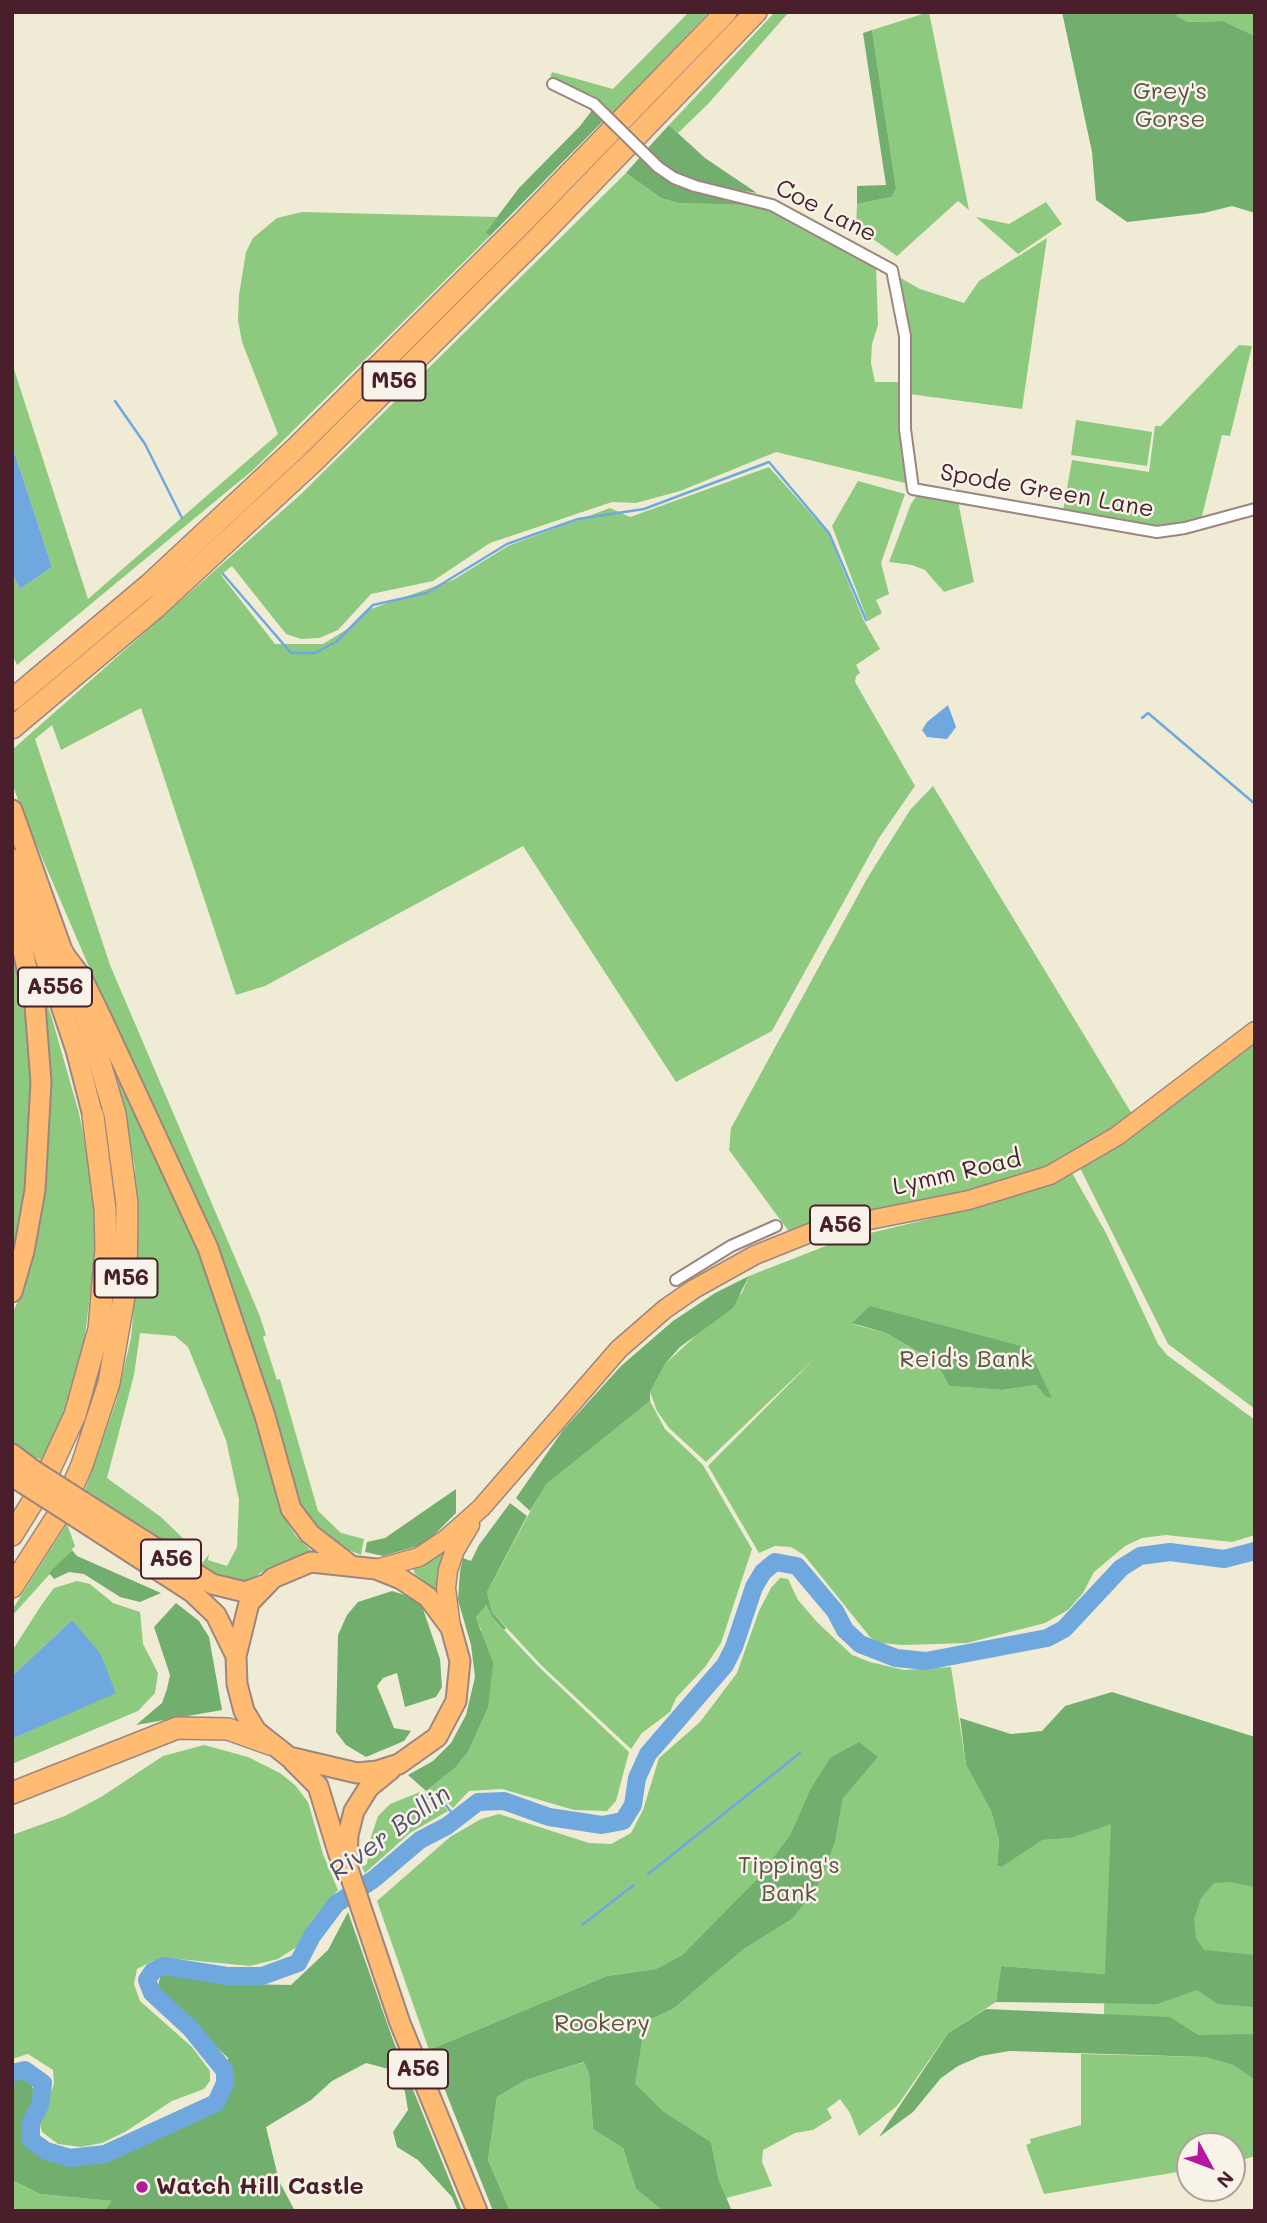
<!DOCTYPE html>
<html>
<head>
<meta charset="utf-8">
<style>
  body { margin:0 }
  #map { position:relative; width:1267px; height:2223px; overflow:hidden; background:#f0ebd4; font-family:Mali,sans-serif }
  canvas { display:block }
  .frame { position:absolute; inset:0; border:14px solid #4a1f2b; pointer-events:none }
  .north { position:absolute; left:1176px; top:2132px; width:70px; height:70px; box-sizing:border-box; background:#f7f3e8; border:2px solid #b29e9c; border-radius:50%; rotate:131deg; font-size:19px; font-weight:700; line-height:28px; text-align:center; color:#4a1f2b }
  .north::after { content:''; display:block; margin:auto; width:24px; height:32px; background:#b5179e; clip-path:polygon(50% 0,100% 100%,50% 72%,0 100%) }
</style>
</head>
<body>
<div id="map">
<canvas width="1267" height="2223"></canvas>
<div class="frame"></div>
<div class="north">N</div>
</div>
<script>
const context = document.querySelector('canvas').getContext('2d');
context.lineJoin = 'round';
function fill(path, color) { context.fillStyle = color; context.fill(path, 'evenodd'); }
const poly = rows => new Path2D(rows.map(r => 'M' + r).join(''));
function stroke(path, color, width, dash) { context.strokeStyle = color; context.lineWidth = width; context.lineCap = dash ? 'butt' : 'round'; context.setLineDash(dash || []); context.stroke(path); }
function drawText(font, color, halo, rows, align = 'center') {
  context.font = font + ' Mali,sans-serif'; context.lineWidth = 5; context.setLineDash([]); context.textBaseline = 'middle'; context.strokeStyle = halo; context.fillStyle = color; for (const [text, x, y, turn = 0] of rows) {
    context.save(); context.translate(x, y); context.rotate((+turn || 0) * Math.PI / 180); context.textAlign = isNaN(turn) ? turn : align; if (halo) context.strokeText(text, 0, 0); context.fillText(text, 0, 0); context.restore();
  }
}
fill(poly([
  [689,12,709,12,611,115,572,88,550,78,552,72,613,89],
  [775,12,789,12,708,104,678,133,669,125],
  [929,12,969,210,958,201,897,256,856,227,857,204,892,197,896,188,872,30],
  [1180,12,1253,12,1255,36,1223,21,1188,22,1175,16],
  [626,173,661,198,678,203,758,205,876,265,878,325,872,344,871,363,875,382,902,382,909,484,776,452,680,491,636,503,612,502,490,543,433,581,371,594,338,630,319,638,301,639,286,634,232,566,221,575,275,644,323,644,349,628,365,611,453,580,508,546,610,508,630,517,769,467,828,533,864,621,880,649,856,665,860,673,856,676,855,682,915,786,879,838,772,1031,676,1082,523,846,265,986,236,995,141,708,61,750,52,725,35,739,110,965,259,1314,266,1335,263,1337,277,1380,280,1379,318,1511,341,1533,364,1539,361,1555,329,1542,302,1512,291,1482,276,1416,246,1332,22,811,12,783,12,750,300,495],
  [1046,202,1062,224,1018,254,976,217,1009,224],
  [302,212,497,217,485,233,490,236,253,470,17,665,12,654,12,573,20,589,52,567,12,445,12,363,88,599,278,434,242,342,238,320,239,295,246,252,253,238,277,218],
  [1047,238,1022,409,909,394,897,276,920,289,964,303,979,281],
  [1239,345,1252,346,1230,436,1222,435,1201,520,1163,528,1063,511,1072,460,1149,472,1155,426,1161,426],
  [1076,420,1152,432,1147,466,1071,455],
  [858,481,905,494,881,563,889,594,876,600,882,613,868,621,832,526],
  [917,495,958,501,974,582,944,592,925,570,912,565,889,562,911,504],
  [933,786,1132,1114,1076,1153,1026,1176,981,1190,790,1233,729,1150,731,1128,868,877,910,810],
  [12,931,21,973,32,1055,30,1173,12,1272],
  [37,984,40,984,51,1015,79,1113,90,1171,94,1220,94,1265,84,1343,65,1411,43,1462,38,1458,31,1460,12,1445,12,1314,26,1283,32,1254,44,1185,48,1136,48,1078],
  [1255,1039,1255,1409,1168,1344,1080,1168,1178,1102],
  [116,1072,130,1096,190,1223,242,1368,279,1509,295,1535,314,1554,269,1567,244,1584,231,1582,202,1570,201,1565,209,1554,208,1560,227,1566,237,1547,239,1500,226,1440,188,1347,175,1336,140,1333,134,1375,107,1478,161,1517,193,1548,203,1546,185,1559,85,1490,116,1402,131,1338,137,1272,135,1168],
  [1072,1173,1106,1233,1158,1344,1167,1355,1255,1420,1255,1535,1232,1542,1166,1535,1142,1538,1125,1546,1094,1572,1083,1593,1068,1610,1045,1623,967,1643,903,1645,879,1643,870,1637,804,1555,791,1547,775,1546,759,1553,708,1466,815,1358,706,1462,669,1428,657,1411,650,1392,665,1364,742,1293,749,1276,841,1240,991,1204],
  [852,1324,1027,1348,1045,1396,1036,1385,1003,1390,949,1386,936,1362,886,1333],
  [650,1401,665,1429,703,1465,752,1549,721,1643,705,1667,676,1698,670,1712,642,1733,631,1749,542,1666,492,1612,487,1592,545,1484],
  [67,1524,75,1546,12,1616,12,1610],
  [448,1548,441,1593,438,1592,415,1574,413,1568],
  [780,1578,788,1579,798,1600,817,1622,852,1655,870,1662,904,1670,951,1667,966,1765,991,1811,999,1840,997,1866,1000,1867,1043,1840,1071,1838,1255,1743,1255,2053,1103,2047,1105,1974,1001,1966,996,2002,948,2033,897,2106,859,2136,850,2113,840,2099,827,2109,832,2118,813,2130,795,2133,763,2150,762,2162,772,2186,726,2198,719,2181,711,2142,663,2111,634,2084,645,2022,673,2009,744,1949,792,1919,835,1842,843,1797,878,1757,809,1792,790,1835,756,1880,682,1955,656,1969,607,1976,429,2050,377,1901,450,1837,481,1819,499,1814,589,1843,611,1844,631,1833,643,1810,659,1758,700,1722,737,1673,759,1611,771,1588],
  [77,1581,90,1584,113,1603,140,1612,143,1644,158,1673,155,1693,138,1711,12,1764,12,1739,116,1692,72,1620,12,1676,12,1651,42,1604,54,1588],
  [485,1604,492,1617,538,1666,629,1752,616,1801,607,1811,574,1810,502,1789,469,1791,453,1808,441,1796,430,1797,426,1791,455,1768,468,1752,488,1708,481,1629,476,1619],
  [204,1745,248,1757,280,1773,295,1785,308,1802,323,1854,338,1890,313,1919,298,1946,278,1959,250,1966,167,1958,152,1961,137,1969,134,1984,140,2001,192,2047,210,2071,210,2081,204,2089,172,2101,125,2132,102,2143,81,2147,58,2144,42,2132,39,2121,54,2084,53,2070,28,2054,12,2059,12,1835,65,1816,101,1797,163,1756],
  [420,1792,426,1802,439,1800,448,1811,410,1833,365,1873,362,1867,367,1864,370,1840,378,1816,390,1804],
  [1081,2054,1205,2057,1233,2065,1255,2080,1255,2156,1232,2163,1232,2146,1190,2146,1190,2170,1044,2194,1026,2145,1031,2143,1030,2139,1081,2125],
  [585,2062,589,2073,593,2129,623,2148,636,2189,663,2211,510,2211,488,2160,497,2097,526,2080],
  [12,2180,40,2194,113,2201,104,2211,12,2211]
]), '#8dca80');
fill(poly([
  [1062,12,1180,12,1176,16,1188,22,1223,21,1255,36,1255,213,1232,206,1204,213,1127,222,1096,200,1092,152],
  [872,30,896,188,892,197,857,204,857,186,886,185,863,33],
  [593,109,604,120,490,236,485,233,519,188,580,126],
  [669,125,705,158,757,193,695,183,677,177,646,150],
  [640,157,655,170,740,198,751,205,678,203,661,198,626,173],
  [749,1276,733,1308,680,1347,665,1364,650,1392,650,1401,546,1484,530,1511,516,1498,563,1430,621,1366,673,1321,715,1293],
  [870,1306,1028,1348,1052,1398,1045,1396,1036,1385,1003,1390,949,1386,936,1362,886,1333,852,1323],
  [456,1489,456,1513,425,1544,383,1556,365,1552,367,1542,385,1538],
  [510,1503,527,1516,487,1592,492,1612,506,1628,504,1630,492,1617,486,1605,476,1618,493,1663,488,1708,468,1752,455,1768,426,1791,408,1775,433,1761,451,1743,466,1715,475,1677,471,1645,458,1600,460,1571,463,1558,471,1561,479,1545],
  [72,1550,77,1556,161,1593,140,1602,120,1597,84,1574,69,1572,54,1579,49,1573],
  [392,1591,408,1596,422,1606,440,1659,442,1687,436,1697,405,1707,397,1673,383,1678,377,1686,394,1728,411,1731,404,1741,366,1757,346,1745,336,1732,338,1635,347,1615,358,1602],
  [176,1603,199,1621,209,1637,222,1710,136,1725,162,1703,167,1689,170,1675,154,1627],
  [1112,1692,1255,1737,1255,1887,1230,1882,1214,1883,1201,1898,1194,1919,1196,1938,1204,1950,1255,1955,1255,2007,1218,2004,1197,1990,1157,2004,996,2002,1001,1966,1105,1974,1111,1824,1071,1838,1043,1840,1001,1867,997,1866,999,1840,991,1811,966,1765,960,1718,1011,1734,1042,1731,1065,1706],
  [859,1742,878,1757,843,1798,835,1842,817,1887,792,1919,744,1949,673,2009,645,2022,635,2084,663,2111,711,2142,719,2181,732,2211,663,2211,636,2189,623,2148,593,2129,589,2073,584,2062,526,2080,497,2097,488,2160,510,2211,493,2211,429,2050,607,1976,656,1969,682,1955,756,1880,790,1835,809,1792,830,1758],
  [348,1912,393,2040,462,2211,458,2211,452,2197,418,2160,397,2147,393,2132,408,2110,405,2092,396,2071,366,2063,332,2081,311,2100,266,2127,279,2181,295,2211,104,2211,112,2201,40,2194,12,2180,12,2079,30,2080,36,2098,25,2137,80,2162,187,2121,225,2099,228,2058,157,1989,161,1974,240,1984,291,1985,328,1950],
  [986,2009,1170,2017,1198,2035,1255,2034,1255,2080,1233,2065,1205,2057,1009,2051,981,2056,958,2066,941,2078,913,2112,879,2137,948,2033]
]), '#72ae6e');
fill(poly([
  [12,445,52,567,20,589,12,573],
  [948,705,956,727,947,739,927,737,922,730,927,722],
  [72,1620,100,1653,116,1693,12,1739,12,1676]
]), '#6fa8de');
stroke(poly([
  [115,401,145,444,182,518],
  [223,574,291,653,315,653,336,642,373,605,427,593,507,544,578,519,644,509,769,462,829,533,866,620],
  [1142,718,1148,713,1255,804],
  [426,1795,428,1798,440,1798,456,1818],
  [648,1874,800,1753],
  [582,1925,634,1885]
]), '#6fa8de', 2.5);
stroke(poly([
  [12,2073,25,2070,43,2083,40,2105,31,2122,31,2140,46,2151,70,2158,105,2154,216,2103,225,2083,225,2071,191,2029,152,1993,147,1980,153,1971,164,1966,227,1976,262,1976,298,1963,312,1936,336,1904,374,1879,420,1840,447,1826,478,1802,504,1801,549,1817,602,1825,623,1821,633,1805,637,1778,648,1754,725,1665,734,1647,754,1587,763,1572,775,1562,797,1566,835,1611,845,1630,860,1644,896,1658,926,1661,1047,1638,1064,1629,1121,1568,1140,1556,1170,1552,1224,1559,1255,1551]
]), '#6fa8de', 18);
const minor = poly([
  [553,84,594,104],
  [658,167,674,178,695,186,772,205,892,270,905,336,905,429,913,489,1157,532,1185,528,1255,509],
  [676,1280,731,1246,776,1226]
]);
const primary = poly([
  [376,1569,419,1557,446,1539,481,1508,619,1349,665,1309,694,1289,755,1255,815,1231,969,1200,1050,1175,1117,1136,1255,1031],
  [451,1628,446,1588,448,1570,455,1550,470,1525]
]);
const trunk = poly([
  [12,810,63,953,82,978,102,1019,208,1248,265,1416,291,1509,310,1534,350,1565],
  [12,859,76,1050,93,1116],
  [12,901,35,1005,41,1082,35,1190,24,1251,12,1292],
  [12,1454,33,1470],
  [12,1476,26,1485],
  [83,1502,212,1584,245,1592,264,1585],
  [76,1517,192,1592,216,1615,236,1656],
  [311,1562,376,1569,401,1579,428,1597,451,1628,460,1661,456,1701,437,1737,399,1764,377,1771,357,1773,289,1757,256,1731,244,1711,237,1684,236,1656,249,1603,273,1578,311,1562],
  [293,1761,318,1786,339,1855,345,1862],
  [390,1770,369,1787,354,1811,348,1835,347,1866,400,2023,477,2211]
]);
const motorway = poly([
  [12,700,150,584,296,448,524,221,726,12],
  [12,728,155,608,314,461,539,237,756,12],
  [12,1535,40,1490,75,1415,99,1329,106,1249,105,1209,93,1116],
  [12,1587,64,1506,82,1465,109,1383,126,1285,127,1204,115,1114,89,1026,63,953],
  [12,1793,177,1728,228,1729,270,1744]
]);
stroke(minor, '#9d8580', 14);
stroke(primary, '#9d8580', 21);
stroke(trunk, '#9d8580', 23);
stroke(motorway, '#9d8580', 24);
stroke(minor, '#fff', 10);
stroke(primary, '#ffbb71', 18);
stroke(trunk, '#ffbb71', 19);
stroke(motorway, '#ffbb71', 21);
const minorBridge = poly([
  [594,104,658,167]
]);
const trunkBridge = poly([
  [33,1470,83,1502],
  [26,1485,76,1517]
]);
stroke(minorBridge, '#9d8580', 14, []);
stroke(trunkBridge, '#9d8580', 23, []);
stroke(minorBridge, '#fff', 10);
stroke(trunkBridge, '#ffbb71', 19);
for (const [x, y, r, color] of [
  [142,2187,7,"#b5179e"]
]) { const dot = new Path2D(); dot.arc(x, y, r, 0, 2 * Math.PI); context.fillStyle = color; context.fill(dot); stroke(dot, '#f7f3e8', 2.5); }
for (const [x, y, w] of [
  [394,381,63],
  [55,987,74],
  [840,1225,60],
  [126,1278,63],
  [171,1559,60],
  [418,2069,60]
]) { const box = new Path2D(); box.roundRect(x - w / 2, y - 19.5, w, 39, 5); context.fillStyle = '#f7f3e8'; context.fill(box); stroke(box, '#4a1f2b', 2); }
drawText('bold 23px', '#4a1f2b', null, [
  ["M56",394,381],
  ["A556",55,987],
  ["A56",840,1225],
  ["M56",126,1278],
  ["A56",171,1559],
  ["A56",418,2069]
]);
drawText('24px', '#5e5244', '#f7f3e8', [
  ["Grey's",1170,92],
  ["Gorse",1170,120],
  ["Reid's Bank",966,1360],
  ["Tipping's",789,1866],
  ["Bank",789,1894],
  ["Rookery",602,2024]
]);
drawText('24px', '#4a1f2b', '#f7f3e8', [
  ["Coe Lane",826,211,27],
  ["Spode Green Lane",1047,491,10],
  ["Lymm Road",957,1173,-13]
]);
drawText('bold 24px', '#4a1f2b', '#f7f3e8', [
  ["Watch Hill Castle",156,2187]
], 'left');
drawText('italic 26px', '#574f6a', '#f7f3e8', [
  ["River Bollin",390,1833,-36]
]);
</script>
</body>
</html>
